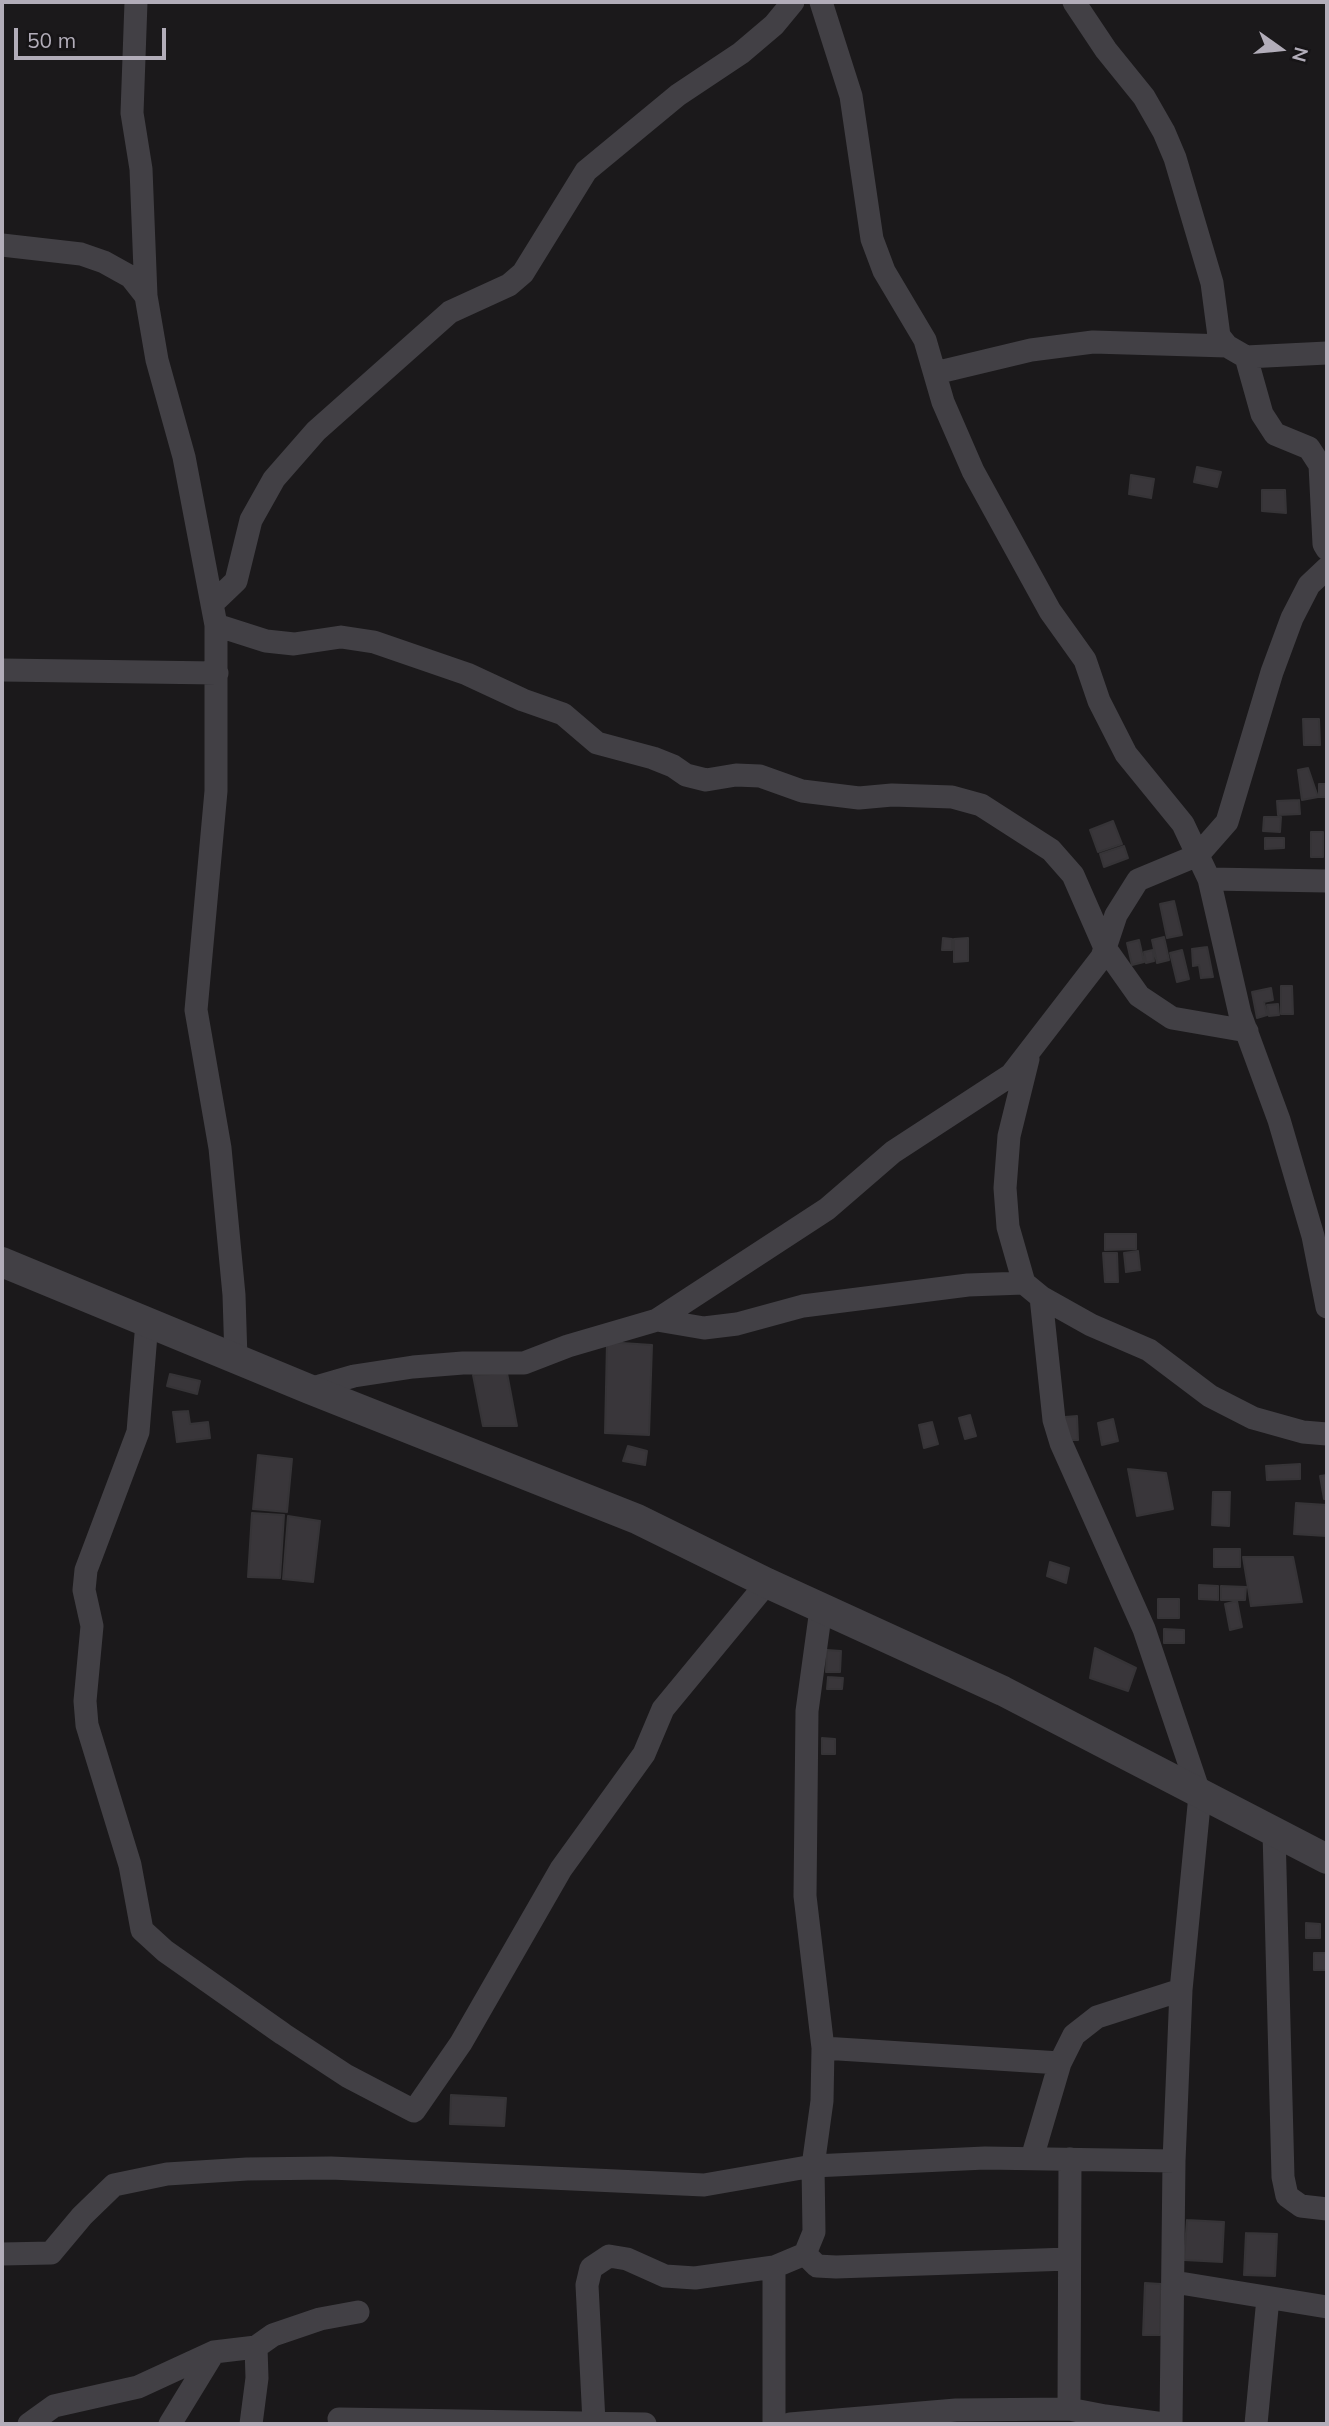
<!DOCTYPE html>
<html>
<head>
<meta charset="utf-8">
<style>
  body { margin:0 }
  #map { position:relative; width:1329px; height:2426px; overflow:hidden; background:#1b191b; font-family:Mulish,sans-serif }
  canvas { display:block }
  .frame { position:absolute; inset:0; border:4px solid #b2adb9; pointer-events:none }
  .north { position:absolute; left:1245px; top:14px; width:70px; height:70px; -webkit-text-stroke:5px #161416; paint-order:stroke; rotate:105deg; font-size:19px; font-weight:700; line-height:28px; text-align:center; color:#b2adb9 }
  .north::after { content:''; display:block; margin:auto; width:24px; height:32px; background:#b2adb9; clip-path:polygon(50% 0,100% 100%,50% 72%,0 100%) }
  .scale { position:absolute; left:14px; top:28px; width:152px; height:32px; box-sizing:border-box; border:4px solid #b2adb9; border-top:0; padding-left:9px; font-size:21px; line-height:24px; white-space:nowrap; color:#b2adb9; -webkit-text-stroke:5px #161416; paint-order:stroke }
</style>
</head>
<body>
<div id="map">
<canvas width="1329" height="2426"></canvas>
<div class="frame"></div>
<div class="north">N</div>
<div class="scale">50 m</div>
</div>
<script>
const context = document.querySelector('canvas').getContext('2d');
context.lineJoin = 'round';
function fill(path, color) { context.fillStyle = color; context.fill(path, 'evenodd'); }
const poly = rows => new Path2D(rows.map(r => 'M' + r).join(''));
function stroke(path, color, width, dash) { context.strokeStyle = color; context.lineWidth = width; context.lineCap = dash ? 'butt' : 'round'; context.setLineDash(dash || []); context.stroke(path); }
const building = poly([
  [1197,467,1221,472,1217,487,1194,482,1197,467],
  [1131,475,1154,479,1151,498,1129,494,1131,475],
  [1262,490,1285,490,1286,513,1262,511,1262,490],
  [1303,719,1319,719,1320,745,1304,745,1303,719],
  [1308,768,1318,797,1302,800,1298,770,1308,768],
  [1319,784,1327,784,1327,797,1319,797,1319,784],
  [1299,800,1300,814,1278,815,1277,801,1299,800],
  [1264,817,1281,817,1280,832,1263,831,1264,817],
  [1113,821,1122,844,1098,852,1090,830,1113,821],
  [1311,832,1323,832,1323,857,1311,857,1311,832],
  [1265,838,1284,838,1284,848,1265,849,1265,838],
  [1124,846,1128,858,1104,867,1100,854,1124,846],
  [1174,901,1182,935,1167,938,1160,904,1174,901],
  [1164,937,1169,960,1157,963,1152,940,1164,937],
  [943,938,952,939,952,950,942,950,943,938],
  [968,938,968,961,954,962,954,939,968,938],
  [1139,940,1144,962,1132,965,1127,943,1139,940],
  [1207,947,1213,977,1201,978,1199,965,1193,966,1192,949,1207,947],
  [1153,950,1154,961,1146,963,1144,952,1153,950],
  [1182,950,1189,979,1177,982,1170,953,1182,950],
  [1281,986,1292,986,1293,1014,1281,1014,1281,986],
  [1271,988,1273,1000,1264,1002,1267,1015,1257,1018,1252,992,1271,988],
  [1278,1004,1279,1015,1269,1016,1267,1005,1278,1004],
  [1105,1234,1136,1234,1136,1249,1105,1250,1105,1234],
  [1138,1251,1140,1270,1126,1272,1124,1253,1138,1251],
  [1103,1253,1117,1253,1118,1282,1105,1282,1103,1253],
  [607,1342,652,1345,649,1435,605,1433,607,1342],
  [507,1373,517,1426,483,1426,473,1375,507,1373],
  [170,1374,200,1381,197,1394,167,1386,170,1374],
  [188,1411,190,1424,208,1422,210,1438,177,1442,173,1412,188,1411],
  [970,1415,976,1436,965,1439,959,1418,970,1415],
  [1077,1416,1078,1440,1066,1440,1065,1417,1077,1416],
  [1113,1419,1118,1441,1102,1445,1098,1423,1113,1419],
  [932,1422,938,1444,924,1448,919,1425,932,1422],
  [628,1446,647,1451,645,1465,623,1461,628,1446],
  [258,1455,292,1459,287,1512,253,1509,258,1455],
  [1300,1464,1300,1479,1267,1480,1266,1466,1300,1464],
  [1128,1469,1166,1473,1173,1509,1137,1516,1128,1469],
  [1327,1475,1327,1499,1324,1499,1320,1476,1327,1475],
  [1213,1492,1230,1492,1229,1526,1212,1525,1213,1492],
  [1296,1503,1327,1505,1326,1536,1294,1534,1296,1503],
  [252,1513,284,1515,280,1578,248,1577,252,1513],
  [288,1516,320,1521,313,1582,283,1579,288,1516],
  [1214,1549,1240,1549,1240,1567,1214,1567,1214,1549],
  [1243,1557,1293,1557,1302,1602,1251,1606,1243,1557],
  [1050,1562,1069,1568,1066,1583,1047,1576,1050,1562],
  [1199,1585,1218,1586,1218,1600,1199,1599,1199,1585],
  [1221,1586,1246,1587,1245,1600,1221,1600,1221,1586],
  [1158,1599,1179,1599,1179,1618,1158,1618,1158,1599],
  [1237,1601,1242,1627,1230,1630,1225,1604,1237,1601],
  [1164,1629,1184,1630,1184,1643,1164,1643,1164,1629],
  [1095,1648,1136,1668,1128,1691,1090,1678,1095,1648],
  [827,1650,841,1651,840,1672,826,1672,827,1650],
  [828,1677,843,1678,842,1689,827,1689,828,1677],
  [822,1738,835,1739,835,1754,822,1754,822,1738],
  [1306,1923,1320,1924,1320,1938,1306,1938,1306,1923],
  [1314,1953,1327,1953,1327,1970,1314,1970,1314,1953],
  [451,2095,506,2098,504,2126,450,2124,451,2095],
  [1187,2220,1224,2222,1222,2262,1184,2260,1187,2220],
  [1246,2233,1277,2234,1275,2276,1244,2275,1246,2233],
  [1145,2283,1161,2284,1160,2335,1143,2335,1145,2283]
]);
fill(building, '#39363a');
stroke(building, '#363437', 2);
stroke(poly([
  [136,2,132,113,141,169,146,296],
  [821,2,851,96,872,239,884,271,925,340,943,402,973,471,1050,611,1085,660,1099,701,1126,754,1183,824,1209,879,1240,1014,1279,1120,1313,1236,1327,1307],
  [1074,2,1106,50,1144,97,1164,132,1175,158,1212,283,1219,336,1227,346,1246,357,1262,414,1275,434,1309,448,1320,465,1324,544,1327,549],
  [2,245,81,254,104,262,131,277,146,296,157,360,184,457,216,625,216,791,196,1010,220,1148,234,1295,236,1359],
  [1246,357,1327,353],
  [935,373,1031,350,1093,342,1227,346],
  [212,604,236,581,251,520,274,479,316,431,450,312,509,285,523,273,586,171,678,95,741,53,774,25,793,2],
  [216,625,266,641,294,644,341,637,374,642,467,674,523,700,563,714,597,743,653,758,673,766,686,775,706,780,736,775,760,776,802,791,859,798,892,795,952,797,981,805,1051,850,1073,875,1105,948,1139,996,1172,1018,1247,1031],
  [2,670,217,673],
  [1209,879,1327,881],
  [1028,1059,1009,1136,1005,1188,1008,1227,1024,1283,1041,1297,1091,1325,1149,1350,1210,1396,1253,1418,1303,1432,1327,1434],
  [1041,1297,1054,1420,1061,1443,1144,1629,1200,1795,1181,1990,1174,2161,1171,2424],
  [657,1320,704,1328,737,1324,803,1306,968,1285,1024,1283],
  [147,1322,138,1432,86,1570,84,1590,92,1626,85,1701,87,1725,130,1865,142,1930,165,1951,283,2034,347,2076,414,2111,461,2043,561,1869,644,1754,663,1709,767,1583],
  [309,1389,354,1376,413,1367,463,1363,524,1363,568,1346,657,1320,827,1209,893,1152,1011,1075,1102,957,1116,915,1138,880,1198,855,1227,822,1272,672,1292,618,1309,585,1327,568],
  [1274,1832,1283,2177,1287,2196,1301,2206,1327,2209],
  [823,2048,1060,2063],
  [1032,2158,1060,2063,1074,2035,1097,2017,1181,1990],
  [2,2254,51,2253,82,2216,114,2185,167,2174,247,2169,331,2168,704,2185,813,2166,985,2158,1174,2161],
  [805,2254,817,2266,836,2267,1069,2259],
  [774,2267,774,2424],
  [1174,2282,1327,2307],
  [1069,2409,1070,2159],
  [339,2419,645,2424],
  [594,2422,587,2285,591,2268,609,2256,627,2259,665,2276,695,2278,774,2267,805,2254,814,2232,813,2166,822,2101,823,2048,805,1896,807,1711,821,1609],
  [29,2424,54,2406,138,2387,214,2352,256,2347,273,2335,320,2319,358,2312],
  [170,2424,214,2352],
  [251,2424,257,2378,256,2347],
  [790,2424,956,2410,1069,2409,1105,2416],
  [1102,2424,1105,2416,1164,2424],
  [1256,2424,1268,2298]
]), '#424045', 23);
stroke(poly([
  [2,1262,309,1389,637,1519,767,1583,1003,1691,1327,1859]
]), '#424045', 30);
</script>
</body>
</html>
